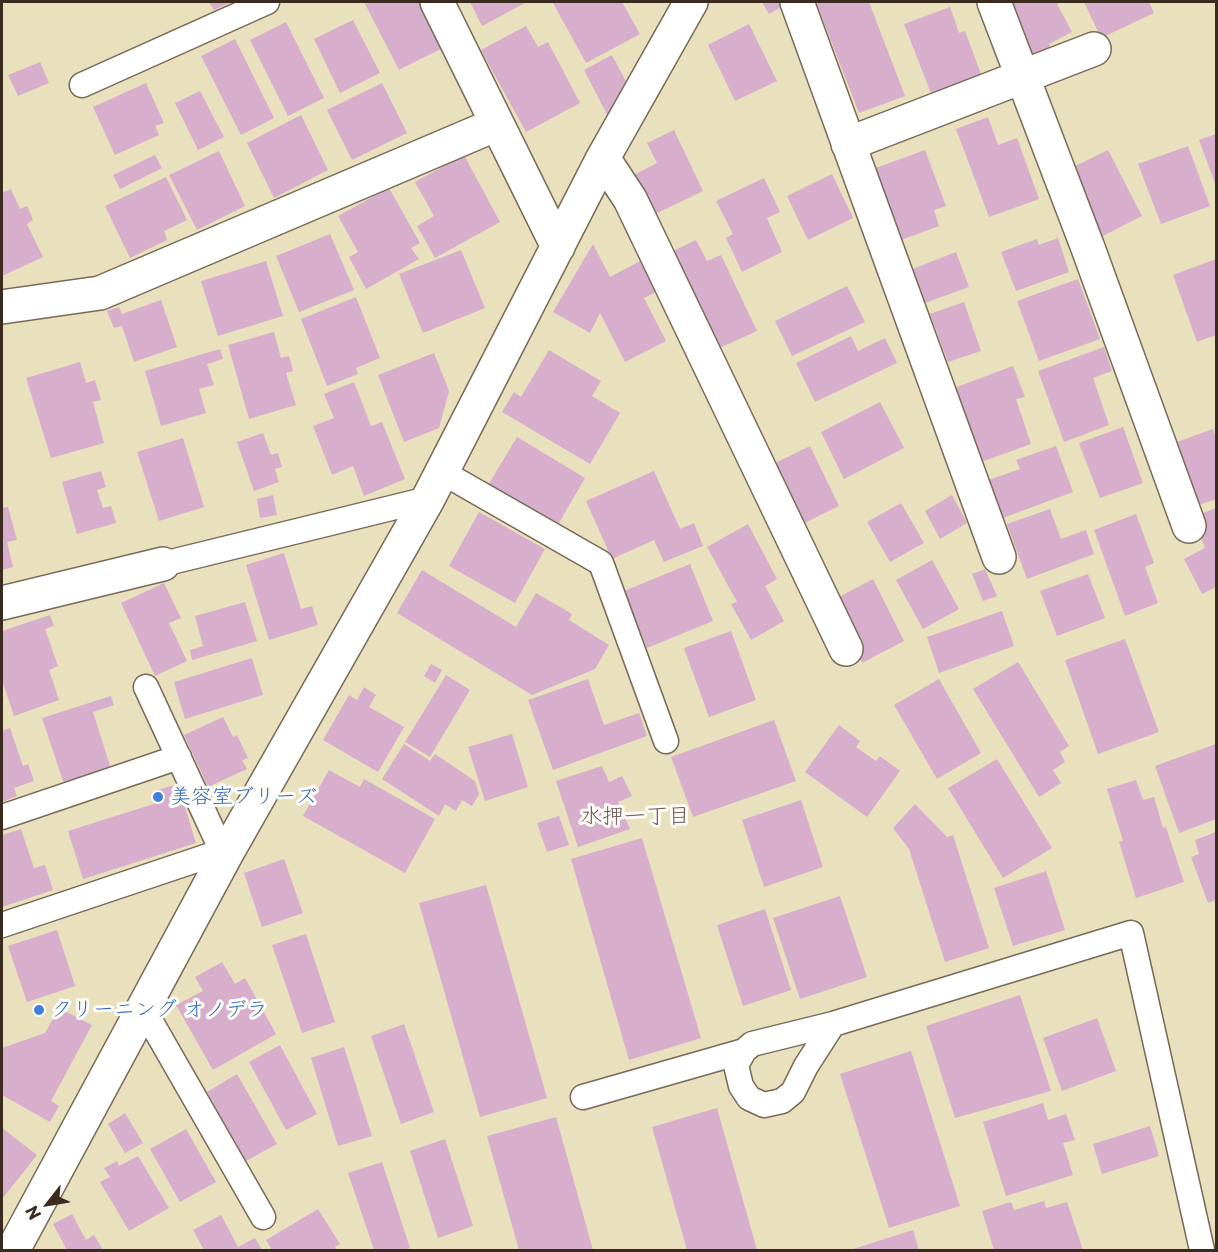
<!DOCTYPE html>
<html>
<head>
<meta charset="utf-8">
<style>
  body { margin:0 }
  #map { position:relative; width:1218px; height:1252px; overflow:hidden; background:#e9e0bd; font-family:"Playpen Sans",sans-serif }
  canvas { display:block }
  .frame { position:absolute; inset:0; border:3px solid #3b2a1e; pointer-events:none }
  .north { position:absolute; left:18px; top:1174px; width:60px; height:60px; -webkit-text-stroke:4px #fdfcf7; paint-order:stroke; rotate:239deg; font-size:16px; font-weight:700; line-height:24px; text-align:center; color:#3b2a1e }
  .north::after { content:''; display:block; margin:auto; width:21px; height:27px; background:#3b2a1e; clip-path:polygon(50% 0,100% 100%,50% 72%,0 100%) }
</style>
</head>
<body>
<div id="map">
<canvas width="1218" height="1252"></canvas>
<div class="frame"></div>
<div class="north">N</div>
</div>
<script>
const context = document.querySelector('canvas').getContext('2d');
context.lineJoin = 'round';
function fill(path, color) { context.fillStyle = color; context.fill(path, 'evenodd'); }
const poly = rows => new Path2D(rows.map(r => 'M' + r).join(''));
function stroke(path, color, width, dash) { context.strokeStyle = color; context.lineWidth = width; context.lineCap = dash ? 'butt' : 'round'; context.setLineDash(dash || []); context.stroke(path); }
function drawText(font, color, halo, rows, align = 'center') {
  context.font = font + ' "Playpen Sans","Klee One",sans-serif'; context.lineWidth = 6; context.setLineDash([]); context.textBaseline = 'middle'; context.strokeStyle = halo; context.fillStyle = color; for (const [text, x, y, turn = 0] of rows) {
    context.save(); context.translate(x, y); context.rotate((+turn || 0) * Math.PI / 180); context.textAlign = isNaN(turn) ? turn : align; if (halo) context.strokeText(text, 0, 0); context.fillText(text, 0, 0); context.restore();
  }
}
fill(poly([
  [209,2,231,2,214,10],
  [364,2,423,2,445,47,399,70],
  [470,2,527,2,482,26],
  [557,2,622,2,640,34,586,63,553,3],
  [762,2,786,2,787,4,769,14],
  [816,2,869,2,905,96,859,113],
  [1009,2,1062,2,1057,4,1072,32,1049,44,1053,51,1031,63,1018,39,1026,35],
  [1084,2,1149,2,1154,13,1101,38],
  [950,7,959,33,965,31,982,77,932,96,904,24],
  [353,20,380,73,340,93,314,39],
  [286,22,324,98,288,116,250,40],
  [749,24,777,81,735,101,708,45],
  [526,26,538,47,548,42,580,103,526,132,481,50],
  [235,39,274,118,241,135,201,56],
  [612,55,631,91,612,124,584,70],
  [40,62,49,83,18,96,8,75],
  [146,83,164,123,155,126,159,135,115,155,93,107],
  [382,83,407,133,352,160,327,110],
  [200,91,224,137,198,150,175,103],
  [301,115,328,170,274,198,247,143],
  [988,117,998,145,1017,138,1039,199,989,217,956,129],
  [674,130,703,191,649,217,630,177,657,163,647,143],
  [1216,134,1216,186,1199,140],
  [1188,146,1210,206,1161,224,1138,164],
  [925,150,946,206,934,210,939,226,901,240,876,168],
  [1108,150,1142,216,1097,239,1063,172],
  [219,151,245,206,197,230,169,175],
  [155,155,162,168,120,189,113,175],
  [464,155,500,222,435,258,417,226,434,216,415,182],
  [832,174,853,218,808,240,787,196],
  [166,177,187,220,164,231,167,240,130,258,105,206],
  [764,178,780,212,767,218,782,252,742,272,726,238,733,234,716,201],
  [389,188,420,243,411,248,419,259,366,289,349,257,358,252,338,216],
  [11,189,20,209,27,206,33,220,27,224,43,257,2,276,2,193],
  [330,234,354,290,299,312,276,256],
  [1058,238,1069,272,1016,291,1001,252,1037,239,1039,245],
  [696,240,707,261,721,255,757,331,713,351,667,254],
  [593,244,610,277,640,261,656,292,644,298,666,341,625,362,600,313,590,333,553,312],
  [461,250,485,308,423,333,399,274],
  [956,252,969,287,922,304,910,270],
  [1216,259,1216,335,1197,342,1173,275],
  [266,261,283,316,218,336,201,281],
  [1078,279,1100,339,1039,361,1017,301],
  [847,286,865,322,792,356,775,321],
  [356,297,380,358,356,368,358,374,327,386,301,319],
  [161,300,177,347,134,362,122,326,114,328,107,311,119,307,122,314],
  [964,302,981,351,948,362,930,314],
  [274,332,281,358,289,356,293,371,286,373,296,405,249,419,228,345],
  [851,336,858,351,885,338,897,363,815,402,796,363],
  [1104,347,1112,371,1093,378,1109,425,1064,442,1038,371],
  [220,349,223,359,207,364,214,385,199,389,206,413,161,426,145,371],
  [549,350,601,381,592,396,620,413,590,464,502,412,514,392,521,397],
  [434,353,449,391,439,428,404,442,378,375],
  [80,362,86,383,95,380,101,400,93,402,104,443,51,458,26,378],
  [1013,366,1025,397,1016,399,1031,444,981,462,954,388],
  [354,382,371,426,382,422,405,479,364,496,353,466,332,475,313,426,334,418,324,394],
  [880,402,904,448,844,479,821,432],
  [1123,427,1143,483,1100,498,1079,443],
  [1213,429,1216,440,1216,499,1193,507,1171,444],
  [263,433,271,455,278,453,282,467,275,469,279,482,254,491,237,442],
  [517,437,585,478,556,528,487,487],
  [183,438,204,507,159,521,137,452],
  [810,446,839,506,799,526,769,466],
  [1056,446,1073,492,1000,519,986,481,1020,469,1016,460],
  [101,471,106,487,97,490,103,508,111,506,116,523,77,534,62,482],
  [654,471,680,529,694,523,703,546,664,562,654,540,612,559,586,501],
  [273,495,277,515,260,518,257,499],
  [952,495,967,523,940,539,925,511],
  [901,503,924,543,890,562,867,522],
  [8,507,17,540,7,542,13,567,2,570,2,508],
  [1216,508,1216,587,1202,594,1184,559,1205,548,1193,517],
  [1050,509,1061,539,1086,530,1094,554,1027,579,1007,524],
  [479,512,545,549,515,603,449,566],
  [1136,514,1154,563,1145,567,1158,603,1125,616,1094,530],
  [748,524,777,579,765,586,784,621,751,640,731,604,737,602,707,547],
  [284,553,301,609,312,606,318,625,269,640,246,565],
  [932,560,959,609,923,629,896,580],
  [690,564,713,621,647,648,624,591],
  [985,569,997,596,983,601,972,574],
  [422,570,516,627,536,593,572,614,569,620,609,645,595,669,532,695,397,613],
  [1088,574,1105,618,1057,636,1040,591],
  [873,579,904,641,862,663,831,601],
  [164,583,181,618,169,623,187,661,155,676,121,603],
  [245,602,257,641,192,660,190,650,203,646,195,616],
  [1002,611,1014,646,939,673,927,637],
  [50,615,54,626,45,629,58,666,49,670,59,700,14,716,2,680,2,631],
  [731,631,756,700,709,717,684,648],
  [1125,639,1159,732,1098,754,1065,660],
  [252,658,263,695,185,719,174,682],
  [1018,662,1069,746,1060,752,1065,762,1053,770,1061,783,1039,797,973,689],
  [431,664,442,670,435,683,424,676],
  [446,675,470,690,430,757,405,742],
  [588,679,604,725,639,713,647,736,553,770,528,700],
  [939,679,981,753,937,779,894,705],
  [364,687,376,695,369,707,404,727,378,772,323,740,349,695,357,700],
  [111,696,114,705,93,712,111,769,64,784,42,718],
  [223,717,233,737,237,735,248,758,242,760,247,769,208,787,184,735],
  [774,720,796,781,693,817,671,757],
  [839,725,860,741,856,747,876,761,880,756,900,771,867,817,805,772],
  [10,728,23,766,28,764,34,781,14,788,17,796,2,802,2,731],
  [512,734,528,787,485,801,468,747],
  [404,744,430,761,435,754,475,781,479,794,472,806,462,800,456,811,445,804,439,816,382,779],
  [1216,744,1216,819,1179,833,1155,766],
  [997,759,1052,848,1003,878,948,788],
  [602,766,609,782,622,776,632,796,618,802,630,829,578,847,556,781],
  [329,770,360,787,364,779,435,819,405,873,303,816],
  [1136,780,1143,800,1154,797,1163,828,1166,827,1184,882,1136,898,1119,842,1123,841,1107,789],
  [178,784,196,843,83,879,68,831,160,802,157,790],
  [801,800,823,867,764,887,742,820],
  [915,804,947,837,953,835,989,948,945,962,909,849,893,828],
  [559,816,569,845,547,852,537,823],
  [21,829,34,868,45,865,53,890,2,907,2,835],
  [1216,832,1216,900,1208,903,1191,857,1199,854,1195,840],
  [642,838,701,1038,629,1060,571,859],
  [284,859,303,913,262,927,244,873],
  [1046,871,1065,930,1013,946,994,888],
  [486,885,547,1098,480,1117,419,903],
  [840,896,867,977,800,999,773,918],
  [765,909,791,990,743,1006,717,925],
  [57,930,75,986,27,1002,8,946],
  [306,934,335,1022,302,1033,272,945],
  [222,962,235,984,245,978,276,1034,213,1070,176,1005,203,991,195,977],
  [1020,995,1051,1091,955,1118,926,1026],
  [59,1008,92,1025,51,1101,59,1106,50,1122,2,1095,2,1048,45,1033],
  [1097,1018,1116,1071,1062,1091,1043,1038],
  [404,1024,434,1112,401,1124,371,1036],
  [280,1045,317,1114,286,1130,249,1062],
  [344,1047,372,1136,338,1146,311,1058],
  [911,1051,960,1206,889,1228,840,1074],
  [237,1074,277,1144,246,1161,207,1092],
  [1043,1103,1048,1120,1066,1114,1075,1140,1063,1143,1073,1175,1006,1196,983,1122],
  [717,1108,757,1250,687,1250,652,1127],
  [125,1113,143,1143,125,1153,108,1124],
  [556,1117,593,1250,519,1250,487,1136],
  [1150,1126,1159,1156,1102,1174,1093,1144],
  [2,1128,37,1155,2,1199],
  [186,1129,216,1182,180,1202,150,1149],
  [445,1139,473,1226,438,1238,410,1151],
  [138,1156,169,1208,129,1231,100,1182,110,1177,104,1168,117,1161,119,1166],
  [382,1162,410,1248,403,1250,374,1250,348,1173],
  [1044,1201,1046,1208,1067,1202,1083,1250,994,1250,982,1211,1011,1202,1014,1210],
  [318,1209,340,1244,335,1247,337,1250,272,1250,266,1240],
  [72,1214,86,1240,94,1235,103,1250,67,1250,53,1224],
  [221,1215,238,1247,255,1238,262,1250,204,1250,193,1230],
  [913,1230,919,1250,850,1250]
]), '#d7afcd');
const service = poly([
  [82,85,267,2],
  [442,472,601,563,666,741],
  [163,564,428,499],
  [146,687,222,851],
  [2,817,179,757],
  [2,925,229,849],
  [143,1008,263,1217],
  [833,1024,806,1066,793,1092,782,1101,764,1105,749,1098,741,1086,736,1065,744,1051,752,1044,833,1024,1131,933,1202,1250],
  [583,1097,744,1051]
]);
const minor = poly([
  [437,2,558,247],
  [797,2,999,557],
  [994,2,1088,248,1189,526],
  [848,144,1094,49],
  [603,158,630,199,846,649],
  [2,307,100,293,497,124],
  [2,603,163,564],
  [13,1250,229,849,428,499,603,158,691,2]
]);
stroke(service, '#786a56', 27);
stroke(minor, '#786a56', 36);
stroke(service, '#fff', 24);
stroke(minor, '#fff', 33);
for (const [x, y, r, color] of [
  [158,797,6,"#3f7fe0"],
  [39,1010,6,"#3f7fe0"]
]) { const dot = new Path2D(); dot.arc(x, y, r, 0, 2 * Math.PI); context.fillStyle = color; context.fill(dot); stroke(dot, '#fdfcf7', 2); }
drawText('21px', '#366cbe', '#fdfcf7', [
  ["美容室ブリーズ",170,797],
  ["クリーニング オノデラ",51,1010]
], 'left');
drawText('22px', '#72595b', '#fdfcf7', [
  ["水押一丁目",635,817]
]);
</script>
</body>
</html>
